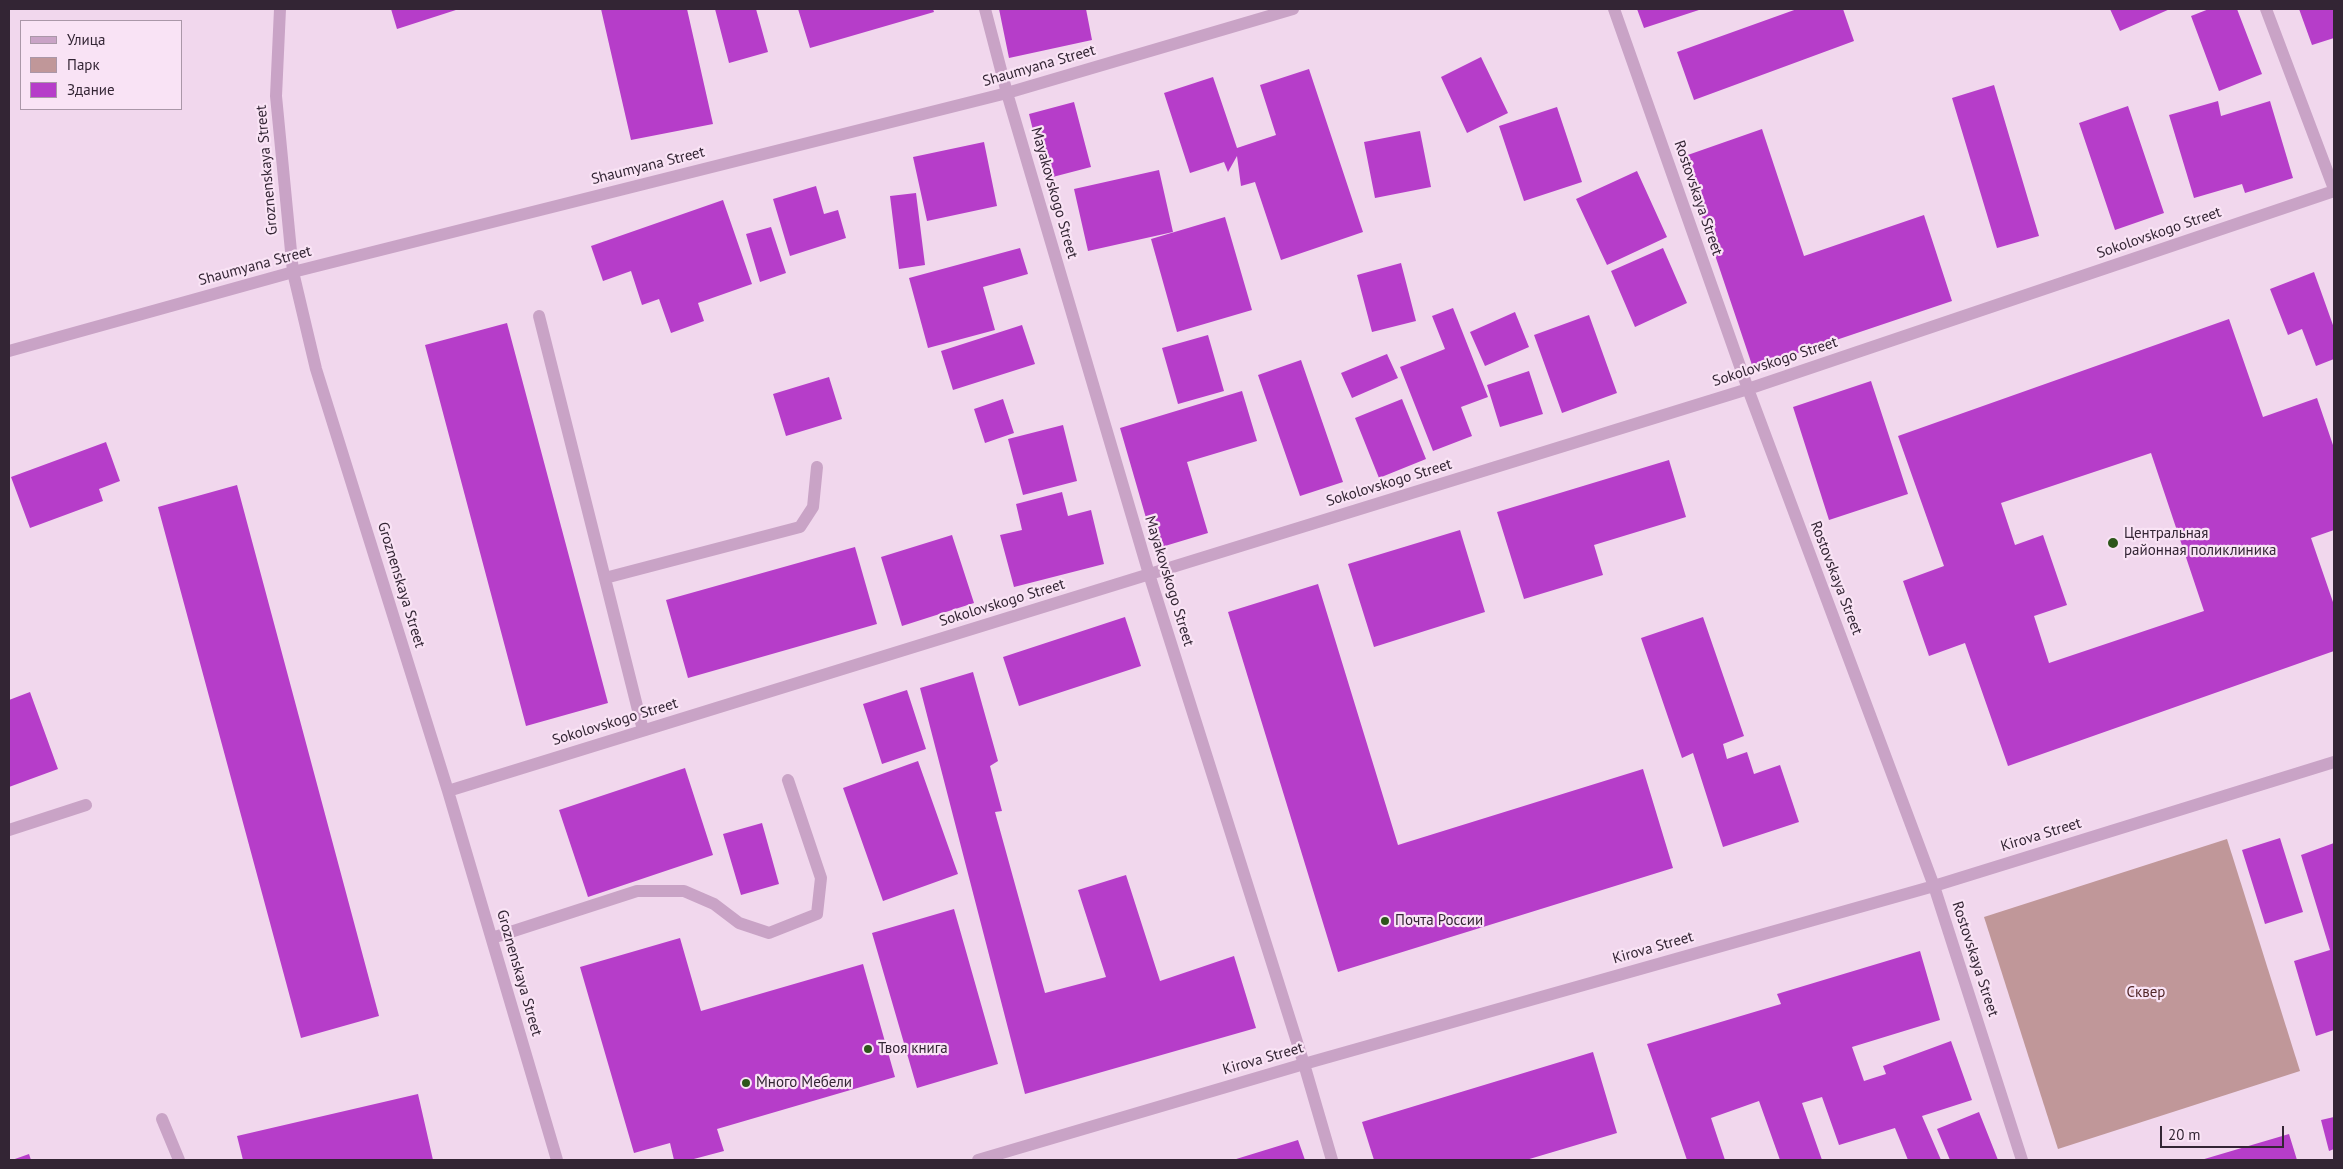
<!DOCTYPE html>
<html>
<head>
<meta charset="utf-8">
<style>
  body { margin:0 }
  #map { position:relative; width:2343px; height:1169px; overflow:hidden; background:#f1d7ed; font-family:"PT Sans",sans-serif }
  canvas { display:block }
  .frame { position:absolute; inset:0; border:10px solid #332534; pointer-events:none }
  .legend { position:absolute; left:20px; top:20px; width:162px; height:90px; box-sizing:border-box; background:#f9e3f5; border:1px solid #aa97a8; margin:0; padding:6px 9px; list-style:none; font-size:15px; color:#332534 }
  .legend li { display:flex; align-items:center; gap:10px; height:25px }
  .legend b { width:25px; border:1px solid #aa97a8 }
  .scale { position:absolute; left:2160px; top:1126px; width:124px; height:22px; box-sizing:border-box; border:2px solid #332534; border-top:0; padding-left:6px; font-size:15px; line-height:18px; white-space:nowrap; color:#332534; -webkit-text-stroke:4px #f9e3f5; paint-order:stroke }
</style>
</head>
<body>
<div id="map">
<canvas width="2343" height="1169"></canvas>
<div class="frame"></div>
<ul class="legend">
<li><b style="height:6px;background:#c9a3c6"></b>Улица</li>
<li><b style="height:14px;background:#c09799"></b>Парк</li>
<li><b style="height:14px;background:#b63dc9"></b>Здание</li>
</ul>
<div class="scale">20 m</div>
</div>
<script>
const context = document.querySelector('canvas').getContext('2d');
context.lineJoin = 'round';
function fill(path, color) { context.fillStyle = color; context.fill(path, 'evenodd'); }
const poly = rows => new Path2D(rows.map(r => 'M' + r).join(''));
function stroke(path, color, width, dash) { context.strokeStyle = color; context.lineWidth = width; context.lineCap = dash ? 'butt' : 'round'; context.setLineDash(dash || []); context.stroke(path); }
function drawText(font, color, halo, rows, align = 'center') {
  context.font = font + ' "PT Sans",sans-serif'; context.lineWidth = 4.5; context.setLineDash([]); context.textBaseline = 'middle'; context.strokeStyle = halo; context.fillStyle = color; for (const [text, x, y, turn = 0] of rows) {
    context.save(); context.translate(x, y); context.rotate((+turn || 0) * Math.PI / 180); context.textAlign = isNaN(turn) ? turn : align; if (halo) context.strokeText(text, 0, 0); context.fillText(text, 0, 0); context.restore();
  }
}
fill(poly([
  [2227,839,2300,1071,2058,1149,1984,917]
]), '#c09799');
fill(poly([
  [391,9,459,9,397,29],
  [601,9,687,9,713,124,631,140],
  [715,9,756,9,768,52,729,63],
  [798,9,933,9,934,12,810,48],
  [999,9,1086,9,1092,40,1009,58],
  [1637,9,1702,9,1644,28],
  [1797,9,1843,9,1854,41,1694,100,1677,52],
  [2110,9,2170,9,2120,31],
  [2209,9,2237,9,2262,74,2219,91,2191,16],
  [2299,9,2334,9,2334,38,2312,45],
  [1481,57,1508,113,1467,133,1441,77],
  [1309,69,1363,232,1281,260,1255,182,1241,186,1237,156,1228,172,1224,162,1190,173,1164,93,1213,77,1237,148,1276,135,1260,85],
  [1994,85,2039,236,1997,248,1952,98],
  [2218,101,2221,116,2270,101,2293,178,2245,193,2242,184,2194,198,2169,115],
  [1074,102,1091,167,1045,179,1029,114],
  [2128,106,2164,213,2115,230,2079,123],
  [1557,107,1582,182,1524,201,1499,126],
  [1762,129,1804,256,1924,215,1952,301,1753,368,1682,157],
  [1420,131,1431,187,1375,198,1364,142],
  [984,142,997,206,927,221,913,157],
  [1159,170,1173,232,1088,251,1074,189],
  [1637,171,1667,237,1607,265,1576,199],
  [816,186,824,214,838,210,846,238,790,256,773,199],
  [916,193,925,265,899,269,890,196],
  [723,200,752,284,698,303,704,321,671,333,659,299,642,305,631,271,603,281,591,246],
  [1225,217,1252,310,1177,332,1151,239],
  [771,227,786,273,760,282,746,234],
  [1020,248,1028,274,983,287,995,330,928,348,909,278],
  [1663,248,1687,303,1635,327,1611,271],
  [1401,263,1416,321,1372,332,1357,275],
  [2314,272,2334,328,2334,359,2316,366,2302,329,2288,335,2270,289],
  [1453,308,1488,397,1461,407,1472,436,1433,451,1400,367,1445,349,1432,316],
  [1515,312,1529,347,1485,366,1470,332],
  [1589,315,1617,393,1562,413,1534,335],
  [2229,319,2263,417,2317,398,2334,448,2334,530,2311,538,2334,605,2334,651,2008,766,1965,643,1929,656,1903,581,1944,566,1898,436],
  [2151,453,2204,611,2049,663,2034,616,2067,605,2043,535,2015,545,2001,503],
  [507,323,608,703,526,726,425,345],
  [1022,325,1035,364,953,390,941,351],
  [1208,335,1224,391,1178,404,1162,348],
  [1387,354,1398,378,1352,398,1341,373],
  [1301,360,1343,482,1300,496,1258,375],
  [1529,371,1543,414,1500,427,1487,385],
  [829,377,842,419,786,436,773,394],
  [1871,381,1908,494,1829,520,1793,407],
  [1242,391,1257,441,1187,462,1208,533,1155,549,1120,428],
  [1003,399,1014,433,985,443,974,409],
  [1402,399,1426,459,1379,478,1355,418],
  [1063,425,1077,481,1023,495,1008,439],
  [106,442,120,481,99,489,103,501,30,528,11,477],
  [1669,460,1686,517,1594,545,1603,575,1524,599,1497,512],
  [237,485,379,1016,301,1038,158,507],
  [1062,492,1068,516,1091,510,1104,564,1014,587,1000,535,1022,530,1016,504],
  [1460,530,1485,612,1374,647,1348,564],
  [952,535,974,603,902,626,881,557],
  [855,547,877,624,688,678,666,600],
  [1318,584,1398,845,1643,769,1673,868,1338,972,1228,612],
  [1125,617,1141,666,1019,706,1003,657],
  [1703,617,1744,736,1723,744,1727,759,1747,752,1754,774,1780,765,1799,822,1723,847,1693,753,1682,758,1641,638],
  [973,672,998,761,990,766,1002,811,995,812,1045,993,1106,977,1078,890,1126,875,1160,981,1234,956,1256,1028,1025,1094,920,688],
  [907,690,926,749,882,764,863,704],
  [30,692,58,769,9,787,9,700],
  [918,761,958,874,883,901,843,788],
  [685,768,713,855,588,897,559,810],
  [762,823,779,884,741,895,723,834],
  [2280,838,2303,912,2265,924,2242,850],
  [2334,843,2334,1030,2316,1036,2294,961,2330,950,2301,855],
  [954,909,998,1064,917,1088,872,933],
  [680,938,701,1011,863,964,895,1077,717,1129,724,1151,690,1160,674,1160,670,1143,634,1153,580,967],
  [1920,951,1940,1020,1852,1047,1864,1081,1886,1074,1883,1066,1951,1041,1972,1100,1922,1116,1941,1160,1908,1160,1895,1128,1839,1145,1822,1097,1802,1103,1822,1160,1780,1160,1759,1101,1711,1118,1725,1160,1687,1160,1647,1044,1781,1004,1777,994],
  [1593,1052,1617,1133,1526,1160,1374,1160,1362,1122],
  [418,1094,433,1160,243,1160,237,1136],
  [1979,1112,1998,1160,1950,1160,1937,1129],
  [2334,1117,2334,1149,2329,1151,2321,1120],
  [2289,1134,2297,1160,2201,1160],
  [1298,1140,1305,1160,1233,1160],
  [29,1154,31,1160,12,1160]
]), '#b63dc9');
stroke(poly([
  [280,9,276,96,293,272,316,369,448,791,557,1160],
  [985,9,1007,93,1149,574,1304,1064,1332,1160],
  [1614,9,1748,389,1934,886,2022,1160],
  [2266,9,2334,189],
  [539,316,643,730],
  [9,351,293,272,1007,93,1293,9],
  [605,578,800,527,813,507,817,467],
  [448,791,1748,389,2334,191],
  [9,830,86,805],
  [492,938,637,891,684,891,714,904,739,923,769,933,817,914,821,878,788,780],
  [162,1119,179,1160],
  [978,1160,1304,1064,1934,886,2334,762]
]), '#c9a3c6', 12);
for (const [x, y, r, color] of [
  [2113,543,6,"#2d561a"],
  [1385,921,5,"#2d561a"],
  [868,1049,5,"#2d561a"],
  [746,1083,5,"#2d561a"]
]) { const dot = new Path2D(); dot.arc(x, y, r, 0, 2 * Math.PI); context.fillStyle = color; context.fill(dot); stroke(dot, '#f9e3f5', 2); }
drawText('15px', '#332534', '#f9e3f5', [
  ["Shaumyana Street",1039,66,-16],
  ["Shaumyana Street",648,166,-14],
  ["Groznenskaya Street",267,170,-95],
  ["Mayakovskogo Street",1054,193,74],
  ["Rostovskaya Street",1698,198,71],
  ["Sokolovskogo Street",2159,233,-19],
  ["Shaumyana Street",255,266,-15],
  ["Sokolovskogo Street",1775,362,-18],
  ["Sokolovskogo Street",1389,483,-17],
  ["Rostovskaya Street",1836,578,69],
  ["Mayakovskogo Street",1169,581,73],
  ["Groznenskaya Street",401,585,73],
  ["Sokolovskogo Street",1002,603,-17],
  ["Sokolovskogo Street",615,722,-17],
  ["Kirova Street",2041,835,-17],
  ["Kirova Street",1653,948,-16],
  ["Rostovskaya Street",1975,959,72],
  ["Groznenskaya Street",519,973,74],
  ["Kirova Street",1263,1059,-16]
]);
drawText('15px', '#332534', '#f9e3f5', [
  ["Центральная",2124,534],
  ["районная поликлиника",2124,551],
  ["Почта России",1395,921],
  ["Твоя книга",878,1049],
  ["Много Мебели",756,1083]
], 'left');
drawText('15px', '#532829', '#f9e3f5', [
  ["Сквер",2146,993]
]);
</script>
</body>
</html>
